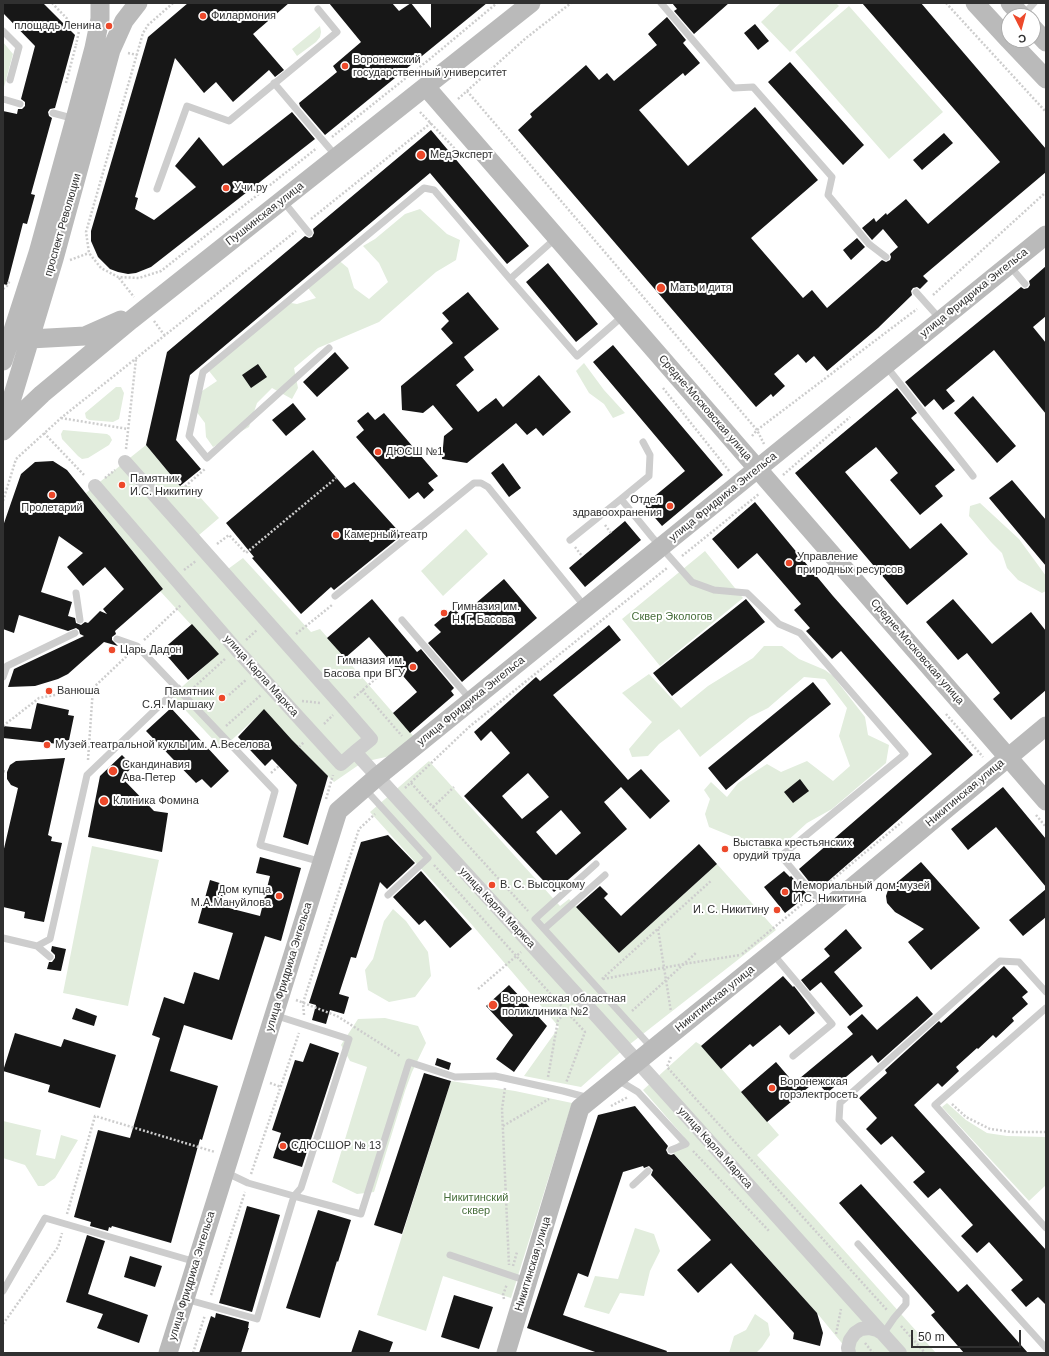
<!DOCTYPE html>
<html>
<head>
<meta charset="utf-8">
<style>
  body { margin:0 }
  #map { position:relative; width:1049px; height:1356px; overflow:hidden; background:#fff; font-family:Arial,sans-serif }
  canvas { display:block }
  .frame { position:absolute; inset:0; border:4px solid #303030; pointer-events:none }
  .north { position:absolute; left:1001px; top:8px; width:40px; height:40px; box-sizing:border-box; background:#fff; border:1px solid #acacac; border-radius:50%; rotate:174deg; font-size:11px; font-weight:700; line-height:16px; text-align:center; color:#303030 }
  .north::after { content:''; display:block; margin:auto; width:14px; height:18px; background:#ed492b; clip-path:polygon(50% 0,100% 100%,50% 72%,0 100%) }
  .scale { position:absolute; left:911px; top:1330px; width:110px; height:18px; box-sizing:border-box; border:2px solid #303030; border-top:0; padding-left:5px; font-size:12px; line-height:14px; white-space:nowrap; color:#303030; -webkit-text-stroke:3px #fff; paint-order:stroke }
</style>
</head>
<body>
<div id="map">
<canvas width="1049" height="1356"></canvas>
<div class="frame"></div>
<div class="north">С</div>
<div class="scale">50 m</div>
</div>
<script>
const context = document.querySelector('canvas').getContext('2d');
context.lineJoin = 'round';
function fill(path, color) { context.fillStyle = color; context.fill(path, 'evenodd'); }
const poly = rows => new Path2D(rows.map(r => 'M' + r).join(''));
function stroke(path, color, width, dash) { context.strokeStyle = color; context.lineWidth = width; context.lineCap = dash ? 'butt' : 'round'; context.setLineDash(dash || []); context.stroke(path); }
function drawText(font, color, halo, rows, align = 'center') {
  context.font = font + ' Arial,sans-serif'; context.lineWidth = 4; context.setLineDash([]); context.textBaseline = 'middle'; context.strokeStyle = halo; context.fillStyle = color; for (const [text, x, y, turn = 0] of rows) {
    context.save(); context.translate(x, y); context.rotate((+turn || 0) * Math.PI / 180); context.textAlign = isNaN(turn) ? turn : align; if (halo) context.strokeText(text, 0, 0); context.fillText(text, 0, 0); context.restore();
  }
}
fill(poly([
  [781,3,836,3,839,6,790,52,761,22],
  [849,6,943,112,889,159,795,52],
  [320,26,321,32,320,37,316,42,297,56,292,49],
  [3,42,13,54,4,87,3,86],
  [420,209,447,234,460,240,456,260,436,272,379,322,318,348,294,368,298,388,292,399,272,388,257,403,249,427,213,447,206,437,205,423,196,411,196,395,217,381,209,371,285,302,297,304,316,298,308,288,336,258,348,268,354,288,369,299,388,282,379,263,363,246,375,239,405,214],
  [584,363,604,390,625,413,613,418,604,404,589,393,576,371],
  [116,387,121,387,124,393,119,419,113,422,89,420,86,418,85,413],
  [63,430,107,434,110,436,112,440,109,445,88,458,82,459,78,456,62,439,61,434],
  [146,445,180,486,190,486,219,518,199,535,228,569,243,558,311,632,320,629,415,738,395,755,363,762,334,782,292,740,264,710,222,749,172,696,218,654,160,591,163,589,86,493],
  [980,503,1019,539,1046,576,1046,591,1042,593,1018,580,1007,568,1002,553,991,542,969,516,970,506],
  [466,529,488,554,443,596,421,571],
  [705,551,743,598,660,666,622,619],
  [764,646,782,646,799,659,825,670,833,676,865,717,868,735,889,745,886,763,832,809,807,823,784,844,767,851,709,827,705,814,710,799,704,790,711,782,727,797,738,783,767,764,781,772,807,761,833,781,850,766,839,736,847,708,825,679,804,677,768,708,750,717,700,757,679,729,659,744,648,756,632,757,629,749,652,722,622,693,649,674,681,708,708,686,753,658],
  [429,761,560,906,569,899,619,953,717,864,776,930,625,1048,581,1087,524,1076,559,1027,473,926,370,812],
  [92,846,159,860,128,1006,63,993],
  [393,909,406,921,428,952,431,976,415,997,389,1002,368,990,365,970,373,959,384,921],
  [385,1018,418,1026,426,1043,412,1072,405,1091,374,1192,357,1194,332,1182,367,1067,350,1061,341,1045,358,1019],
  [696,1042,701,1045,779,1135,757,1155,815,1218,936,1353,850,1353,817,1313,671,1150,684,1137,643,1090],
  [451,1081,515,1091,572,1103,511,1298,443,1276,426,1331,377,1315],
  [947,1103,966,1120,987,1133,1007,1136,1046,1137,1046,1185,1029,1201,942,1107],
  [3,1121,41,1130,36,1155,55,1159,61,1135,78,1140,55,1178,44,1186,38,1186,25,1165,3,1158],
  [635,1228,654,1234,660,1251,650,1271,644,1296,620,1293,609,1314,584,1307,595,1276,618,1279],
  [755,1314,768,1323,770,1335,762,1347,756,1353,729,1353,734,1336,746,1330]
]), '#e2eddd');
fill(poly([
  [3,3,43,3,75,35,55,108,50,109,48,112,49,116,52,118,31,194,35,195,27,224,23,223,7,285,3,284,3,111,17,114,18,109,22,109,25,106,25,102,21,99,35,46,3,13],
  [188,3,289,3,253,34,284,70,275,77,269,70,233,102,216,82,204,93,175,58,135,197,138,198,135,209,154,220,196,187,175,166,199,137,223,166,292,112,315,139,151,267,136,273,128,274,118,272,110,269,98,257,91,241,91,231,148,37],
  [329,3,392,3,399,11,411,3,431,28,431,3,487,3,325,135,300,106,299,103,337,72,333,66,361,42],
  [672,3,729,3,694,34,674,11,677,9],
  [862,3,921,3,1046,149,1046,172,923,276,928,281,920,289,917,287,913,288,911,291,912,295,878,328,827,371,814,356,806,363,798,354,774,374,785,386,773,397,771,394,756,407,518,130,532,117,530,114,586,65,599,80,607,73,614,81,657,45,648,34,667,17,686,40,683,43,700,63,685,76,683,73,639,110,688,166,755,107,818,180,751,238,803,298,812,290,827,308,882,260,886,262,890,260,891,257,890,254,898,247,883,229,872,240,862,228,874,218,876,222,886,213,887,215,906,199,928,224,1000,162],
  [755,24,769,41,758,50,744,33],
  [790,62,864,145,843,165,768,82],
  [431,130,529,246,507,264,430,173,190,375,176,440,201,469,180,486,146,445,167,352,305,236,309,238,312,237,314,233,313,229],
  [944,133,953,143,922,170,913,160],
  [857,238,865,247,851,260,843,250],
  [548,263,598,324,576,342,526,282],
  [1046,266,1046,316,1033,327,1046,343,1046,414,994,350,946,390,955,401,943,410,934,399,925,407,905,382,1021,287,1024,289,1028,288,1030,285,1029,281],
  [468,292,499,329,464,357,474,370,456,385,478,412,496,398,503,407,539,375,571,412,543,436,536,428,527,435,516,423,467,463,442,459,444,436,453,429,433,405,423,413,402,410,401,386,453,343,441,329,449,321,442,313],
  [613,345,723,475,662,526,644,505,685,471,593,362],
  [335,352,349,368,317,397,303,382],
  [258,364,267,377,251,388,242,375],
  [897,388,917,413,911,418,955,470,935,486,943,496,920,515,890,480,898,473,876,447,845,472,910,549,941,523,968,554,907,605,795,473],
  [973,396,1016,446,997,463,954,413],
  [293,403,306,419,286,436,272,420],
  [368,412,375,420,384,413,438,476,428,483,434,490,424,499,418,492,409,499,356,437,364,430,357,421],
  [313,450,345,488,354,482,402,535,334,590,331,587,301,614,252,558,254,557,226,523],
  [53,461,67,470,163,589,115,631,116,634,112,637,112,640,118,646,104,642,68,674,58,679,35,686,8,687,14,669,84,636,80,634,79,630,76,628,68,631,19,615,14,633,3,629,3,526,21,474,35,462],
  [59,536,83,553,67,567,83,586,105,567,124,589,103,609,107,614,100,611,88,623,85,622,81,625,76,623,75,618,68,616,72,602,41,592],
  [503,463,521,488,509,497,491,473],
  [1012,480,1046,520,1046,566,989,498],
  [755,502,833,596,973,755,818,890,817,888,815,889,799,869,932,754,841,651,832,659,806,631,810,628,794,610,801,604,757,553,738,569,712,539],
  [625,521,641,540,585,587,569,568],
  [504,579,537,618,462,682,428,643,441,632,434,625,454,608,461,616],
  [372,599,417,652,421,649,454,688,451,691,454,695,410,733,393,713,417,692,369,637,345,658,327,638],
  [746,599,765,622,672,696,653,673],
  [953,599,992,644,1031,612,1046,631,1046,690,1011,720,993,699,1000,693,967,653,958,660,926,622],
  [192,624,219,654,188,680,162,650],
  [609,625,621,640,553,695,628,780,641,769,670,801,650,819,621,787,604,802,627,829,554,892,464,796,510,753,491,731,481,741,474,732,536,677,540,681],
  [528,773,549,797,522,819,502,796],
  [561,810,581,833,556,855,536,832],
  [813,682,831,704,726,790,708,768],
  [37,703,69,710,68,715,74,716,68,745,3,738,3,726,31,729],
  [171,708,229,771,211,788,202,779,196,783,146,731],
  [264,709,292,740,328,776,308,845,283,837,297,785,272,759,265,766,238,737],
  [122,755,133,766,122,778,154,811,168,813,162,852,88,837,100,776],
  [65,758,48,835,52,837,51,841,62,843,44,922,24,918,25,912,3,907,3,853,18,788,11,785,7,779,7,772,10,765,16,761],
  [800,779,809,791,793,803,784,792],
  [1003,787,1046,839,1046,887,996,827,968,850,951,829],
  [388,835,415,863,387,889,380,882,356,958,351,957,339,994,349,997,344,1014,330,1010,326,1024,312,1020,316,1005,309,1003,361,842],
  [699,844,717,864,619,953,576,907,600,886,608,894,604,898,621,916],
  [260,857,301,868,281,941,265,936,232,1040,184,1025,170,1071,218,1086,202,1140,200,1139,171,1243,112,1226,111,1228,109,1227,108,1231,90,1226,91,1222,74,1217,98,1130,130,1138,160,1038,152,1035,164,997,184,1004,194,972,219,980,233,933,198,923,210,880,226,885,221,906,260,916,270,876,256,873],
  [921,862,980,928,931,970,908,942,924,929,895,912,887,903,886,896,888,890],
  [421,871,472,929,450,948,425,920,419,925,393,897],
  [784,871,790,877,791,876,808,895,785,913,764,887],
  [1046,889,1046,917,1023,936,1009,920],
  [846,929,862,948,834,972,863,1006,850,1016,821,982,810,991,801,980,830,956,824,949],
  [52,946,66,949,61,971,47,969,49,962,52,962,55,958,55,955,51,951],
  [1004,966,1028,992,1022,997,1028,1004,1012,1018,1014,1021,996,1038,993,1035,978,1049,977,1048,956,1067,959,1071,942,1087,938,1083,914,1105,1046,1250,1046,1305,1038,1297,1026,1307,1011,1290,1023,1280,989,1242,977,1253,961,1236,973,1225,940,1188,928,1198,913,1182,925,1172,892,1136,881,1145,866,1129,877,1118,859,1098,887,1073,885,1070,939,1021,941,1023],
  [783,976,793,987,794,986,815,1013,789,1035,780,1025,753,1047,750,1044,721,1069,701,1046],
  [509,985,547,1026,514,1072,496,1059,513,1035,486,1006],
  [917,996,933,1014,878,1063,872,1055,827,1093,816,1081,767,1122,741,1092,776,1062,794,1083,853,1034,847,1027,862,1014,877,1030],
  [76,1008,97,1016,94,1026,72,1019],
  [15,1033,61,1047,64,1039,116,1055,100,1108,48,1092,50,1085,3,1071],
  [310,1043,339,1053,302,1167,273,1158,281,1133,272,1130,295,1060,303,1062],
  [437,1058,451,1063,449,1070,435,1065],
  [424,1073,451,1081,402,1234,374,1225],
  [635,1106,668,1146,666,1150,668,1154,671,1155,674,1154,817,1313,823,1333,820,1346,793,1339,794,1333,731,1263,698,1293,677,1270,711,1240,651,1175,653,1170,649,1166,644,1168,643,1166,623,1172,588,1277,578,1273,563,1315,667,1351,666,1353,598,1353,527,1328,598,1115],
  [861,1184,958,1292,967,1284,1028,1353,964,1353,931,1315,935,1312,839,1203],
  [247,1206,280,1215,252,1312,219,1303],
  [318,1210,351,1220,338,1262,337,1261,320,1318,286,1308],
  [87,1235,105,1241,88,1294,148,1315,139,1343,97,1328,103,1314,66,1302],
  [130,1256,162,1266,155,1287,124,1277],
  [454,1295,493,1307,479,1349,441,1337],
  [216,1313,249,1322,248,1328,249,1328,241,1353,199,1353,211,1316,215,1318],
  [359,1330,393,1342,389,1353,351,1353]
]), '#171717');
stroke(poly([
  [52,3,79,31,76,45],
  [173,3,148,25,143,33,86,232,89,253,101,268,118,277,139,278,161,271,317,148],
  [946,3,1046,112],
  [128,53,137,55],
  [66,83,76,45],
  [467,91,757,430,764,444],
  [458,99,526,38,571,3],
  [420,112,458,152],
  [332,137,431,58,497,3],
  [311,219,432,122],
  [70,260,89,253],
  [119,278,134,297],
  [3,289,7,286,10,280],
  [933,295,1046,192],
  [154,321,165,336],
  [663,388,730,472],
  [61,418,128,429],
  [44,433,85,476],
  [752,436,757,430,917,309],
  [126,449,136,359],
  [783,475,850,417],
  [105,478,115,470],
  [173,497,205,469],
  [3,501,16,459,61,418,296,231],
  [605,525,611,533],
  [217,544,229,535,246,553,336,478],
  [575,547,582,556],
  [682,556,759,494],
  [184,570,196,561],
  [296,634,332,605],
  [144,640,181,605],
  [246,640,257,630],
  [191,690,226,658],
  [362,690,402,736],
  [229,695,247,679],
  [354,698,392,664],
  [302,701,321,703],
  [946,714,983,757],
  [324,724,333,715],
  [3,726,39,698,93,688],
  [226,726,261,695],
  [299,747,304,742],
  [88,760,93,688,129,654],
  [3,771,7,772],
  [271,773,279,766],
  [411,783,528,911],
  [405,788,469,727,667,568],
  [326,799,333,775],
  [433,807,454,787],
  [1036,815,1046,827],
  [434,865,585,1032,566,1083],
  [821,889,902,822],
  [658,929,671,1012],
  [742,954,806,901],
  [602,979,712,880],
  [603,979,684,964,740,955],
  [478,989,521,952],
  [296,1000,337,1016,400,1056],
  [632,1011,697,952],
  [304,1015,303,1003,359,829,375,814],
  [671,1057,667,1067,887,1310],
  [548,1077,558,1020,571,1009],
  [270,1083,281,1087],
  [505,1088,502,1109,509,1265],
  [952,1104,966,1117,990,1129,1012,1132,1046,1132],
  [611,1106,628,1097],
  [503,1126,549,1099],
  [693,1151,770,1232],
  [251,1174,299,1033],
  [67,1214,95,1116,215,1152],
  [513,1266,517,1252],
  [211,1295,245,1192],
  [504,1299,503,1295,507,1284],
  [3,1324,58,1247,62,1233],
  [901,1326,925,1353],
  [836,1334,841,1309],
  [865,1343,873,1353],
  [193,1353,205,1315]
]), '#cdcdcd', 2.5, [2, 2]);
stroke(poly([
  [661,3,734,88,753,87,832,177,828,195,869,244,886,257],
  [1022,16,1034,3],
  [3,31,19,47,10,80],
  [274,83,336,156],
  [3,99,20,104],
  [53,113,75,119],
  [157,189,187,106,229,121,337,32,318,9],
  [283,201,309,233],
  [556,238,510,279,577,356,624,315],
  [1009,265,1025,284],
  [916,292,941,320],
  [329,348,207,458,189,436,203,372,424,188,434,190,510,279],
  [886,366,973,476],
  [643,442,650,455,649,476,621,499,652,537,692,582,714,590,747,593,779,624,800,633,905,754,781,856,826,909],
  [570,540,621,499],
  [76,593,80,620],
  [335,596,474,483,481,483,488,487,586,608],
  [402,620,471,700],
  [117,639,137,646,275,791,260,845,322,862],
  [3,677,7,666,75,633],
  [365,789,428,858,388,895],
  [596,864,535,919,653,1049],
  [544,929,605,875],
  [3,938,37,946,50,939,87,775,178,688],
  [37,946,50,957],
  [773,954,832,1024,793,1056],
  [1046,992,1019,962,1000,961,840,1103,839,1120,1046,1348],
  [1046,1008,935,1105,1046,1228],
  [274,1015,349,1039,301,1188,294,1196,361,1214,409,1062,455,1077,495,1076,563,1091,589,1098],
  [618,1080,638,1092,686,1144,671,1150],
  [633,1185,648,1171],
  [858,1244,906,1297,906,1304,894,1318,883,1334],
  [450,1255,527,1281],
  [3,1291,45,1218,196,1262],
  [185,1299,257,1319,294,1196,248,1183,225,1172]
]), '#cdcdcd', 7);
stroke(poly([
  [125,462,343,707,371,739,355,752],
  [95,486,236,649,341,764,355,752,600,1020,900,1353],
  [849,1353,848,1348,850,1340,855,1333,861,1329,869,1328,877,1330,882,1333]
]), '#cdcdcd', 14);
stroke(poly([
  [975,3,1009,40],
  [1010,3,1022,16],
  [1033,28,1046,42],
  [1009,40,1046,79],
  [426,87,1046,801],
  [20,336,30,339,85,336,121,320],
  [3,361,38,253,75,119,94,48,100,19,100,3],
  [3,428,54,259,111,50,124,21,138,3],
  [3,431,42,394,131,320,531,3],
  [168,1353,338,811,377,777,1046,235],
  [506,1353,580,1108,826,909,1046,726]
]), '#bababa', 19);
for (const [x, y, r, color] of [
  [203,16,4,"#ed492b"],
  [109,26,4,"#ed492b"],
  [345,66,4,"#ed492b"],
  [421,155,5,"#ed492b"],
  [226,188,4,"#ed492b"],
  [661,288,5,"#ed492b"],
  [378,452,4,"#ed492b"],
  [122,485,4,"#ed492b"],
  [52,495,4,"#ed492b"],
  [670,506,4,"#ed492b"],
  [336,535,4,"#ed492b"],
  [789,563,4,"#ed492b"],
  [444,613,4,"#ed492b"],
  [112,650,4,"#ed492b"],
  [413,667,4,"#ed492b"],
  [49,691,4,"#ed492b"],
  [222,698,4,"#ed492b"],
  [47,745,4,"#ed492b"],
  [113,771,5,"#ed492b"],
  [104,801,5,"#ed492b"],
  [725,849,4,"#ed492b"],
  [492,885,4,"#ed492b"],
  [785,892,4,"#ed492b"],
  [279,896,4,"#ed492b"],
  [777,910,4,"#ed492b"],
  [493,1005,5,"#ed492b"],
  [772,1088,4,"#ed492b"],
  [283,1146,4,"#ed492b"]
]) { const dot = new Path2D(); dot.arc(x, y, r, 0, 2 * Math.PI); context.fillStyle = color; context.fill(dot); stroke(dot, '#fff', 1.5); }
drawText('11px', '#303030', '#fff', [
  ["Филармония",211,16],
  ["площадь Ленина",101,26,"right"],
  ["Воронежский",353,60],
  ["государственный университет",353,73],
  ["МедЭксперт",430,155],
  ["Учи.ру",234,188],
  ["Мать и дитя",670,288],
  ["ДЮСШ №1",386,452],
  ["Памятник",130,479],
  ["И.С. Никитину",130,492],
  ["Отдел",662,500,"right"],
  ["здравоохранения",662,513,"right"],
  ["Пролетарий",52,508,"center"],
  ["Камерный театр",344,535],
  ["Управление",797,557],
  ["природных ресурсов",797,570],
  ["Гимназия им.",452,607],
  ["Н. Г. Басова",452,620],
  ["Царь Дадон",120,650],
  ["Гимназия им.",405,661,"right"],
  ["Басова при ВГУ",405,674,"right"],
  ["Ванюша",57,691],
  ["Памятник",214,692,"right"],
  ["С.Я. Маршаку",214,705,"right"],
  ["Музей театральной куклы им. А.Веселова",55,745],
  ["Скандинавия",122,765],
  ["Ава-Петер",122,778],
  ["Клиника Фомина",113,801],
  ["Выставка крестьянских",733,843],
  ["орудий труда",733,856],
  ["В. С. Высоцкому",500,885],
  ["Мемориальный дом-музей",793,886],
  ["И.С. Никитина",793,899],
  ["Дом купца",271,890,"right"],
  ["М.А.Мануйлова",271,903,"right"],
  ["И. С. Никитину",769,910,"right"],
  ["Воронежская областная",502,999],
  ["поликлиника №2",502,1012],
  ["Воронежская",780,1082],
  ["горэлектросеть",780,1095],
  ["СДЮСШОР № 13",291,1146]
], 'left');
drawText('11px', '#303030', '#fff', [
  ["Пушкинская улица",265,214,-38],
  ["проспект Революции",63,225,-74],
  ["улица Фридриха Энгельса",974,293,-39],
  ["Средне-Московская улица",705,408,49],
  ["улица Фридриха Энгельса",723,497,-39],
  ["Средне-Московская улица",917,652,49],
  ["улица Карла Маркса",261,676,48],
  ["улица Фридриха Энгельса",471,701,-39],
  ["Никитинская улица",965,793,-40],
  ["улица Карла Маркса",497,908,47],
  ["улица Фридриха Энгельса",289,967,-73],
  ["Никитинская улица",715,999,-39],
  ["улица Карла Маркса",715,1148,48],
  ["Никитинская улица",533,1264,-73],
  ["улица Фридриха Энгельса",192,1276,-73]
]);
drawText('11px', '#476e3b', '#fff', [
  ["Сквер Экологов",672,617],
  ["Никитинский",476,1198],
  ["сквер",476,1211]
]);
</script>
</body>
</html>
